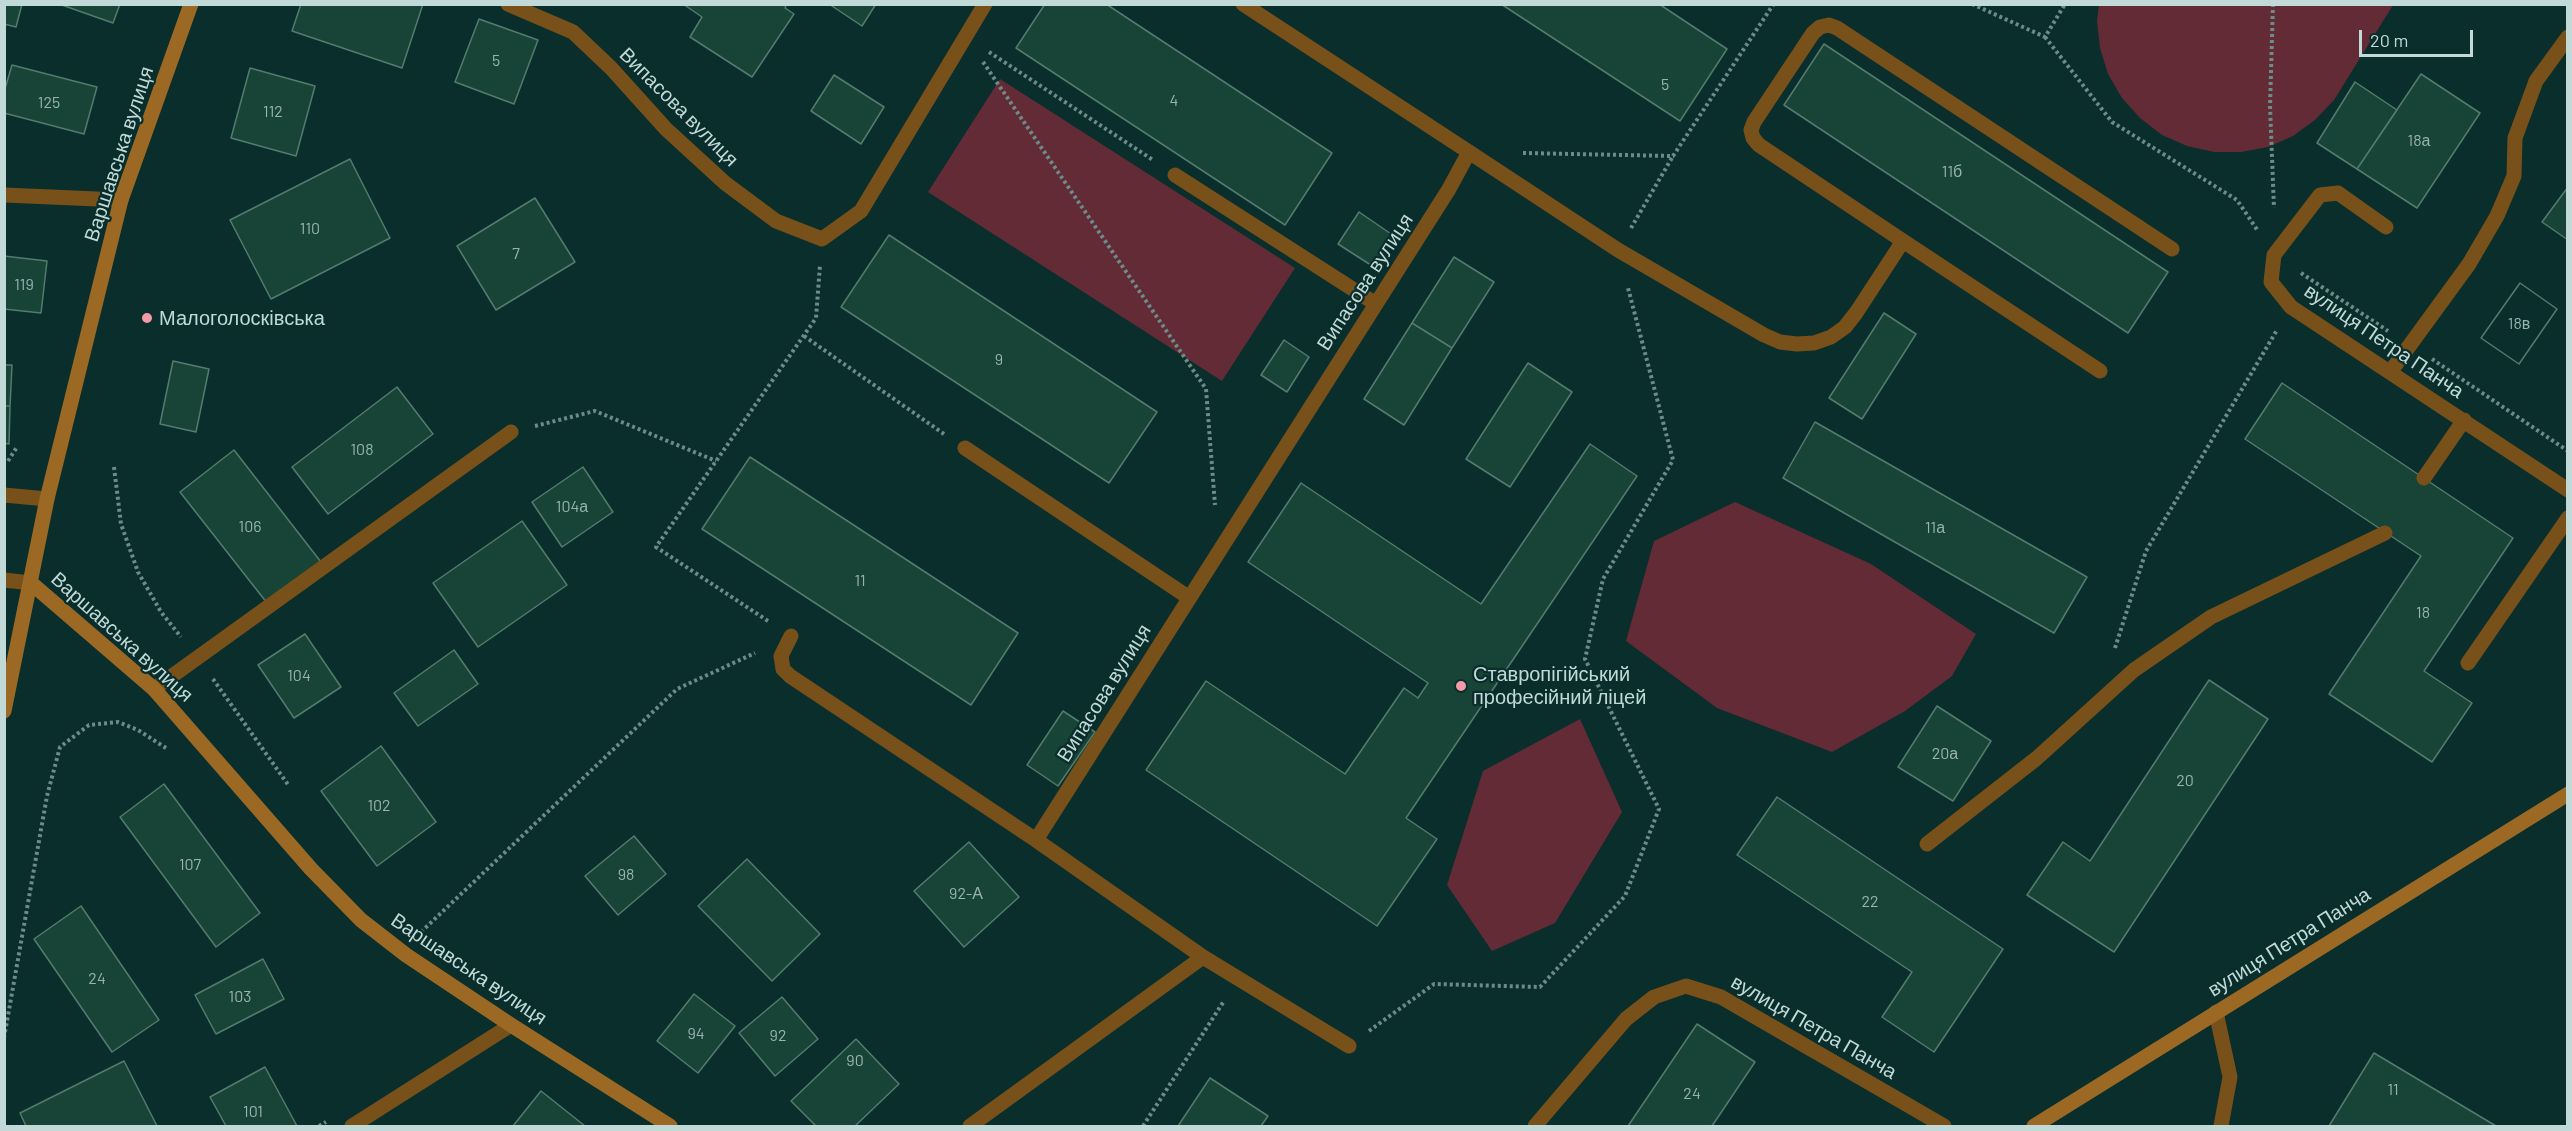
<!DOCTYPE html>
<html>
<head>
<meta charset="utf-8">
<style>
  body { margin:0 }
  #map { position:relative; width:2572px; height:1131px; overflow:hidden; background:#092e2c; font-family:Barlow,sans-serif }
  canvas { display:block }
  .frame { position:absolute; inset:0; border:6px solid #c1d9d7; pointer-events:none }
  .scale { position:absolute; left:2359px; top:30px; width:114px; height:27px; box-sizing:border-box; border:3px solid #c1d9d7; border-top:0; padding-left:8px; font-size:18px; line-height:21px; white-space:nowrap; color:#c1d9d7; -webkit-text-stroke:4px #092e2c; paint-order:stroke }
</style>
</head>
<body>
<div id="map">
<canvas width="2572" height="1131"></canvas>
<div class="frame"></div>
<div class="scale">20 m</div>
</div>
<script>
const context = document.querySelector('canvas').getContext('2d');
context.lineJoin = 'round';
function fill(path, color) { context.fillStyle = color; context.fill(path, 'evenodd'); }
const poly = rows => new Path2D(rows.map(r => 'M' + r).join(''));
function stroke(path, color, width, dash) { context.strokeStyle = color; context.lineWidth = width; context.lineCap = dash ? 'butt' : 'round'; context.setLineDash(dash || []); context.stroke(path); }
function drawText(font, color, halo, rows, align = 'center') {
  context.font = font + ' Barlow,sans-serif'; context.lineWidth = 4.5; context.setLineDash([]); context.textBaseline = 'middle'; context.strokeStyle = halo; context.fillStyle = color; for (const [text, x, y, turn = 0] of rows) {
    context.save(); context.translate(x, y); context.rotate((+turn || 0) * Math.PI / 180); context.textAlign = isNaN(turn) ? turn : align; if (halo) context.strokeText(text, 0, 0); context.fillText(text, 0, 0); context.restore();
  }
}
fill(poly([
  [2099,5,2099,4,2393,5,2334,100,2315,120,2293,136,2268,147,2241,152,2214,152,2187,146,2162,135,2140,118,2122,98,2108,74,2100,48,2097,21],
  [1000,79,1295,268,1222,381,928,192],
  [1735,502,1871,564,1976,634,1952,676,1905,711,1832,752,1717,708,1626,641,1654,541],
  [1580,719,1622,812,1555,923,1492,951,1447,885,1483,771]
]), '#632b35');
const building = poly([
  [4,4,22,4,16,27,4,24,4,4],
  [59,4,120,4,113,23,59,4],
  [301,4,423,4,402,68,292,31,301,4],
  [683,4,787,4,785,8,794,14,752,77,690,37,702,17,683,4],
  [829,4,876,4,862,26,829,4],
  [1045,4,1106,4,1332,153,1285,225,1016,48,1045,4],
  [1501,4,1659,4,1727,49,1680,121,1501,4],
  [479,19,538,40,514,104,455,82,479,19],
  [1824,44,2168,272,2128,333,1784,105,1824,44],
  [12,65,97,87,84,134,4,113,4,92,12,65],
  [250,68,315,86,296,156,231,138,250,68],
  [2421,74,2480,113,2417,208,2357,169,2421,74],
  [834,75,884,107,861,144,811,111,834,75],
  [2355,82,2397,110,2357,169,2317,143,2355,82],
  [350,159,390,238,271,299,230,220,350,159],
  [2568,187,2568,240,2542,222,2568,187],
  [535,198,575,262,496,310,457,246,535,198],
  [1359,212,1397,238,1377,269,1338,244,1359,212],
  [889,235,1157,412,1109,483,841,307,889,235],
  [4,256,47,261,41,313,4,309,4,256],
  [1454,257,1494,282,1452,348,1412,323,1454,257],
  [2520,283,2557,309,2519,364,2481,338,2520,283],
  [2520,283,2557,309,2519,364,2481,338,2520,283],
  [1884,313,1916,334,1862,419,1829,398,1884,313],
  [1412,323,1452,348,1404,425,1364,399,1412,323],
  [1284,340,1309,357,1287,392,1261,375,1284,340],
  [173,361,209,369,196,432,160,424,173,361],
  [1528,363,1572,392,1510,487,1466,459,1528,363],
  [4,365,12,365,10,406,4,406,4,365],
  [2282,383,2513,538,2424,671,2472,703,2432,762,2329,694,2421,556,2245,439,2282,383],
  [397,387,433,434,328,514,292,467,397,387],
  [4,406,10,406,9,444,4,443,4,406],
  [1815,422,2087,577,2054,633,1783,478,1815,422],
  [1590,444,1637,476,1406,818,1437,839,1377,926,1146,770,1206,681,1345,774,1404,688,1418,698,1428,683,1248,562,1301,483,1481,604,1590,444],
  [234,450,321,562,267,603,180,492,234,450],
  [750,457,1018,633,971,705,702,529,750,457],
  [583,467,613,512,562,547,532,502,583,467],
  [522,521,567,585,478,647,433,583,522,521],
  [305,634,341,687,294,718,258,665,305,634],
  [454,650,478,684,418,726,394,693,454,650],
  [2209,680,2268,719,2114,952,2027,895,2063,842,2090,861,2209,680],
  [1937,706,1991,741,1953,801,1898,767,1937,706],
  [1063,711,1095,732,1058,786,1027,765,1063,711],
  [381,746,436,822,377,866,321,791,381,746],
  [164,784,260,913,216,947,120,817,164,784],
  [1777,797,2003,949,1934,1052,1882,1017,1912,972,1737,855,1777,797],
  [634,836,666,874,618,915,585,876,634,836],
  [969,842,1019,897,964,947,914,891,969,842],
  [747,859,820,934,772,981,698,906,747,859],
  [81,906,159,1020,112,1052,34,939,81,906],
  [263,959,284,999,216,1034,195,995,263,959],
  [694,994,735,1026,698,1073,657,1041,694,994],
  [782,997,818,1039,775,1076,739,1033,782,997],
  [1697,1024,1755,1062,1712,1126,1628,1126,1697,1024],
  [856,1039,899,1084,855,1126,816,1126,791,1101,856,1039],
  [2374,1053,2496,1126,2329,1126,2374,1053],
  [124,1061,157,1126,26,1126,20,1113,124,1061],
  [265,1067,297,1126,226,1126,210,1097,265,1067],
  [1210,1078,1268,1116,1261,1126,1178,1126,1210,1078],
  [541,1091,585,1126,513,1126,541,1091]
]);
fill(building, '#184337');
stroke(building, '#537c6e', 1.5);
stroke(poly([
  [1972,4,2045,37,2065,4],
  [2273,4,2270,106,2274,208],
  [2045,37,2112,122,2237,200,2258,231],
  [989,52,1153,160],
  [983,62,1206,389,1215,505],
  [1523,153,1673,156,1773,5],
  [1631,228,1673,156],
  [2301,273,2388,331],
  [804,336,944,434],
  [2432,359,2568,451],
  [535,426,595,411,716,461],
  [8,461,17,447],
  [114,467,121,524,138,572,161,612,181,637],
  [768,621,656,547,816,318,820,265],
  [2115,648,2146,551,2277,330],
  [213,679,289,786],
  [421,932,677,689,755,653],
  [1369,1031,1434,984,1540,987,1625,896,1659,809,1585,659,1603,579,1673,460,1628,288],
  [4,1038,47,796,60,747,89,725,118,722,138,730,166,748],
  [319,1126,326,1122],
  [1143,1126,1224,1001]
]), '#6d8b89', 4, [3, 3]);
stroke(poly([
  [1175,175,1376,304],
  [2386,227,2338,193,2320,195,2274,255,2271,282,2291,307,2568,490],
  [1903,241,1759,145,1753,138,1751,130,1754,122,1813,33,1820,27,1829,25,1837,28,2172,249],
  [2391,371,2469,264,2497,216,2514,176,2515,138,2536,81,2568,37],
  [965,448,1188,597],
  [2424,478,2464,420],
  [791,636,781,656,783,669,790,676,1036,840],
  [2468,663,2568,518],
  [154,689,511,432],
  [1927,844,2037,758,2134,670,2211,617,2385,533],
  [1203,957,1349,1046],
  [2216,1012,2230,1077,2221,1126],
  [970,1126,1203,957,1036,840,1449,189,1469,152,1618,250,1764,335,1780,342,1797,344,1814,343,1831,337,1845,327,1856,313,1903,241,2100,371],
  [1535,1126,1626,1019,1654,997,1686,986,1721,997,1944,1126]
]), '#785019', 15);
stroke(poly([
  [508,4,573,32,611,68,666,129,725,183,776,221,822,239,861,211,985,4],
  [1243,4,1469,152],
  [4,195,121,200],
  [4,495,47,499],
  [4,580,31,583],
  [352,1126,511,1025]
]), '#785019', 15);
stroke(poly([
  [31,583,154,689,311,869,361,920,406,955,511,1025,670,1126],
  [4,711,47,499,121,200,191,4],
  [2034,1126,2568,794]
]), '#9b6924', 15);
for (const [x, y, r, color] of [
  [147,318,6,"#f49aa6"],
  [1461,686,6,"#f49aa6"]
]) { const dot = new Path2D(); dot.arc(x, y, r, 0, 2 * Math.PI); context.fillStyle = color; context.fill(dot); stroke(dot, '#092e2c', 2); }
drawText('16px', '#97b4af', null, [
  ["5",496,61],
  ["5",1665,85],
  ["4",1174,101],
  ["125",49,103],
  ["112",273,112],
  ["18а",2419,141],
  ["11б",1952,172],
  ["110",310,229],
  ["7",516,254],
  ["119",24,285],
  ["18в",2519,324],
  ["9",999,360],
  ["108",362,450],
  ["104а",572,507],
  ["106",250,527],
  ["11а",1935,528],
  ["11",860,581],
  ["18",2423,613],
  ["104",299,676],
  ["20а",1945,754],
  ["20",2185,781],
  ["102",379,806],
  ["107",190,865],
  ["98",626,875],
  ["92-А",966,894],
  ["22",1870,902],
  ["24",97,979],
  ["103",240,997],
  ["94",696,1034],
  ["92",778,1036],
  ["90",855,1061],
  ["11",2393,1090],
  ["24",1692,1094],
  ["101",253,1112]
]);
drawText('20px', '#c1d9d7', '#092e2c', [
  ["Випасова вулиця",679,107,45],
  ["Варшавська вулиця",119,154,-72],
  ["Випасова вулиця",1365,282,-57],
  ["вулиця Петра Панча",2384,341,34],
  ["Варшавська вулиця",122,637,42],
  ["Випасова вулиця",1104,693,-58],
  ["вулиця Петра Панча",2289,942,-32],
  ["Варшавська вулиця",469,969,34],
  ["вулиця Петра Панча",1814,1027,30]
]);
drawText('20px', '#c1d9d7', '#092e2c', [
  ["Малоголосківська",159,318],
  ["Ставропігійський",1473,674],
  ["професійний ліцей",1473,697]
], 'left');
</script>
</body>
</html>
